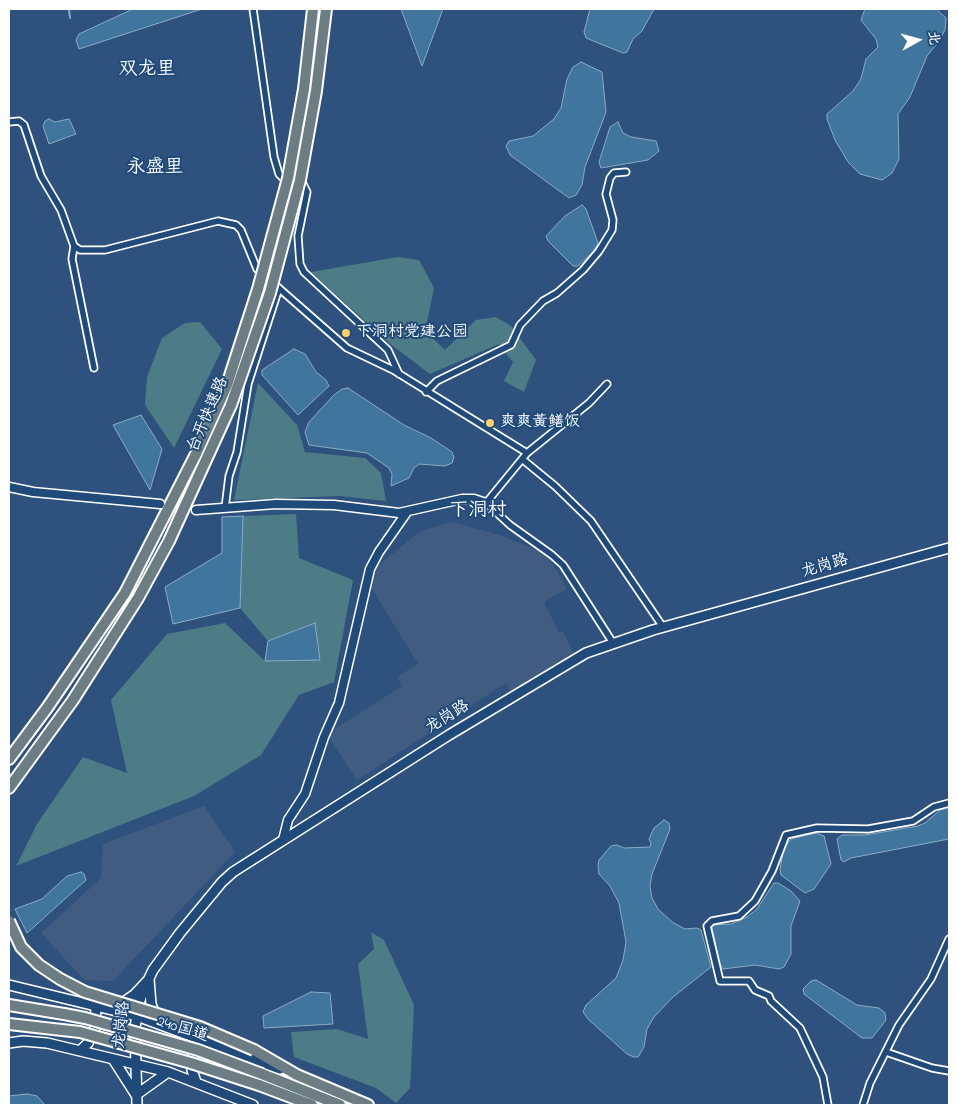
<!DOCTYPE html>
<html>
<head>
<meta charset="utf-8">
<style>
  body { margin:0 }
  #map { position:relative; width:958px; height:1114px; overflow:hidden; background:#2e527d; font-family:"Indie Flower","LXGW WenKai TC",sans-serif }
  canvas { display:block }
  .frame { position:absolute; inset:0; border:10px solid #fff; pointer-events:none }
  .north { position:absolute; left:893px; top:15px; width:50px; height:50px; -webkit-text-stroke:4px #1f4a7a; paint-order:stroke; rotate:83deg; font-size:14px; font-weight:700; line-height:20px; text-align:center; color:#fff }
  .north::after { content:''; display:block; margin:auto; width:18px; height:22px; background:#fff; clip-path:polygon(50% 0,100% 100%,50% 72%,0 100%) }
</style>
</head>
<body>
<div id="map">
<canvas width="958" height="1114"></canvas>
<div class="frame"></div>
<div class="north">北</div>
</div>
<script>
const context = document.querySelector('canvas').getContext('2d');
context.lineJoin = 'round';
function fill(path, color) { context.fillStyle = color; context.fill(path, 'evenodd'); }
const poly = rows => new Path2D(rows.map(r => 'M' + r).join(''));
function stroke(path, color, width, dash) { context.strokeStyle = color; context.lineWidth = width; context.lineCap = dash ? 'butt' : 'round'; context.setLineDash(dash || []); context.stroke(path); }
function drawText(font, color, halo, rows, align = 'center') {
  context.font = font + ' "Indie Flower","LXGW WenKai TC",sans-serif'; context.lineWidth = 4; context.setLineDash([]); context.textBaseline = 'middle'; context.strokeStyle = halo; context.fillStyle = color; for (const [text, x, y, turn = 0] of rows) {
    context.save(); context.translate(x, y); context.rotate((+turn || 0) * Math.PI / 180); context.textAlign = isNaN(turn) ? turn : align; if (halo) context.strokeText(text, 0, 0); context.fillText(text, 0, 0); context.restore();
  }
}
fill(poly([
  [452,522,500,535,547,554,567,589,544,602,559,633,563,631,574,654,510,691,506,683,357,780,327,734,402,686,397,677,418,664,371,587,376,567,421,531],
  [204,806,235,852,113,981,84,980,41,933,101,878,103,844]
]), '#405c81');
fill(poly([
  [398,257,419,260,434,288,425,331,445,350,476,320,496,317,511,326,536,360,524,392,504,381,513,362,499,344,430,374,389,343,311,272],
  [200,322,222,349,174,448,145,405,147,377,162,338,185,323],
  [258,383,297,425,305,452,365,458,381,473,386,501,339,496,234,500],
  [296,514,299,558,353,580,334,682,299,695,261,755,194,796,16,866,37,824,83,757,127,773,111,700,167,634,225,623,265,661,315,623,268,641,240,608,243,516],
  [371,932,384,940,414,1005,410,1088,396,1103,376,1088,294,1057,291,1032,337,1029,368,1039,358,964,374,949]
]), '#4d7c87');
const water = poly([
  [133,9,202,9,79,49,76,40,79,34,133,9],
  [401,9,443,9,422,66,401,9],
  [590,9,654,9,642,31,633,39,627,52,623,53,586,38,584,32,590,9],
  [865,9,936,9,946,18,945,30,939,41,927,56,910,97,898,114,899,159,892,173,882,180,860,174,848,162,835,140,827,119,827,114,853,91,861,79,866,59,878,47,876,39,861,20,865,9],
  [581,62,602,72,606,112,585,167,582,185,576,195,569,198,510,155,506,146,509,141,533,136,554,119,561,108,567,79,573,67,581,62],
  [49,119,55,122,69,119,76,134,49,144,43,126,45,121,49,119],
  [618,122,623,133,631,137,656,141,659,151,648,160,601,168,599,162,610,127,618,122],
  [582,205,586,209,598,243,594,251,578,266,573,266,548,241,546,236,565,216,582,205],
  [294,349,305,354,316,372,326,380,329,386,298,415,262,375,262,370,294,349],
  [348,388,404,425,431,438,452,452,454,457,452,463,445,466,419,464,414,468,409,478,391,486,392,474,389,468,367,453,309,445,305,432,309,422,334,395,342,389,348,388],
  [141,415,162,449,150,490,113,425,141,415],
  [243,516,240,608,173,624,165,587,222,553,222,517,243,516],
  [315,623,320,660,265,661,268,641,315,623],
  [949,808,949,839,851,858,844,862,841,860,837,839,842,835,865,835,918,826,925,823,940,810,949,808],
  [664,820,669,823,670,829,652,874,650,886,652,898,658,909,672,922,685,929,697,928,701,930,711,967,673,997,654,1017,647,1029,644,1047,638,1057,634,1057,627,1054,588,1019,583,1012,586,1005,616,978,623,960,626,942,619,903,610,886,599,874,598,866,599,860,611,846,617,845,624,848,650,847,651,843,649,839,654,828,664,820],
  [816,833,824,836,831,864,814,889,805,893,781,875,780,869,784,848,791,839,816,833],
  [81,872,84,874,86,880,27,933,15,909,42,899,67,876,81,872],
  [774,883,778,883,791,891,800,901,791,926,791,954,784,967,779,969,755,965,723,969,720,964,712,927,715,925,731,924,747,917,757,909,774,883],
  [816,980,857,1005,879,1008,885,1013,886,1020,872,1038,862,1038,804,994,803,989,811,981,816,980],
  [311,992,330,993,333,1024,264,1028,263,1016,311,992],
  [27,1094,37,1096,45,1105,9,1105,9,1096,27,1094]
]);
fill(water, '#40759d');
stroke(water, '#8cacc4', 1);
stroke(poly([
  [69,9,70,18]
]), '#8cacc4', 2);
const minor = poly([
  [253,9,274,157,279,174,285,180,303,184,307,192,298,236,300,264,304,272,388,350,399,374],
  [9,122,19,121,24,125,41,176,61,210,74,246,80,250,105,250,218,221,236,225,241,230,257,269,347,348,393,370,527,453],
  [74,246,72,259,94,368],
  [607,384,589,403,527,453,486,503,510,525,552,555,563,565,613,643],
  [426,392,437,381,511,345,520,325,543,301,557,293,583,270,599,251,612,230,613,220,606,194,610,178,614,173,626,172],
  [522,459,555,486,591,521,663,627],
  [225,508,229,476,237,452,248,384,279,288],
  [886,1052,932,1068,949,1071],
  [828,1105,823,1077,800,1028,771,1001,769,996,755,990,749,981,720,981,707,926,712,921,739,916,755,901,772,871,786,835,817,828,868,829,913,821,934,807,949,803],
  [863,1105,870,1083,899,1025,931,979,949,939]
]);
const tertiary = poly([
  [9,487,33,492,160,504],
  [196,510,276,504,334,505,399,513,462,499,474,499,486,503],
  [283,840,288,820,305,794,324,737,339,703,370,569,379,552,407,512]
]);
const secondary = poly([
  [9,985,137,1016,280,1069],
  [118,1006,134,995,149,979,151,1004,156,1017],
  [9,1043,23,1041,47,1043,168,1072,253,1105],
  [80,1051,88,1043,95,1028,96,1006],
  [113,1059,136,1095,168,1072],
  [196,1082,192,1070,193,1054,199,1044],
  [137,1105,135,1028,138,1007,143,991,153,970,180,933,222,882,233,872,449,735,586,653,653,630,949,548]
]);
const trunk = poly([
  [9,759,47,708,125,593,196,454,219,403],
  [9,788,73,700,138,598,169,541,231,405],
  [9,1005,64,1014],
  [9,1024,62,1030],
  [254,1050,297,1075,368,1105],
  [262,1074,340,1105],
  [259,1085,312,1105]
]);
stroke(minor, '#fff', 9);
stroke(tertiary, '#fff', 11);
stroke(secondary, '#fff', 12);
stroke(trunk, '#fff', 14);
stroke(minor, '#1f4a7a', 5.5);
stroke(tertiary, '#1f4a7a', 8);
stroke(secondary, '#1f4a7a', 9);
stroke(trunk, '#6c7e84', 10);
const trunkBridge = poly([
  [219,403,227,385,258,289,288,178,304,89,313,9],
  [231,405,270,293,300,180,316,91,326,9],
  [9,921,21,947,39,965,60,979,85,992,200,1027,254,1050],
  [64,1014,85,1018,198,1050,262,1074],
  [62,1030,80,1032,191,1063,259,1085]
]);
stroke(trunkBridge, '#fff', 14, []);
stroke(trunkBridge, '#6c7e84', 10);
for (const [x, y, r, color] of [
  [346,333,5,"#ffd166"],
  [490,423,5,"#ffd166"]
]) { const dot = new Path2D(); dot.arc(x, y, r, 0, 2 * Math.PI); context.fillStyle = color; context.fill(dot); stroke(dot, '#1f4a7a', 2); }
drawText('16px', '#fff', '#1f4a7a', [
  ["下洞村党建公园",356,333],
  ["爽爽黄鳝饭",500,423]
], 'left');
drawText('16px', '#fff', '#1f4a7a', [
  ["台开快速路",209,415,-67],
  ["龙岗路",825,567,-16],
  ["龙岗路",448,718,-32],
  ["龙岗路",123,1025,-84],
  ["240国道",182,1030,17]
]);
drawText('19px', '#fff', '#1f4a7a', [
  ["双龙里",147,71],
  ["永盛里",155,169],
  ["下洞村",478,512]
]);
</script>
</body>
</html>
